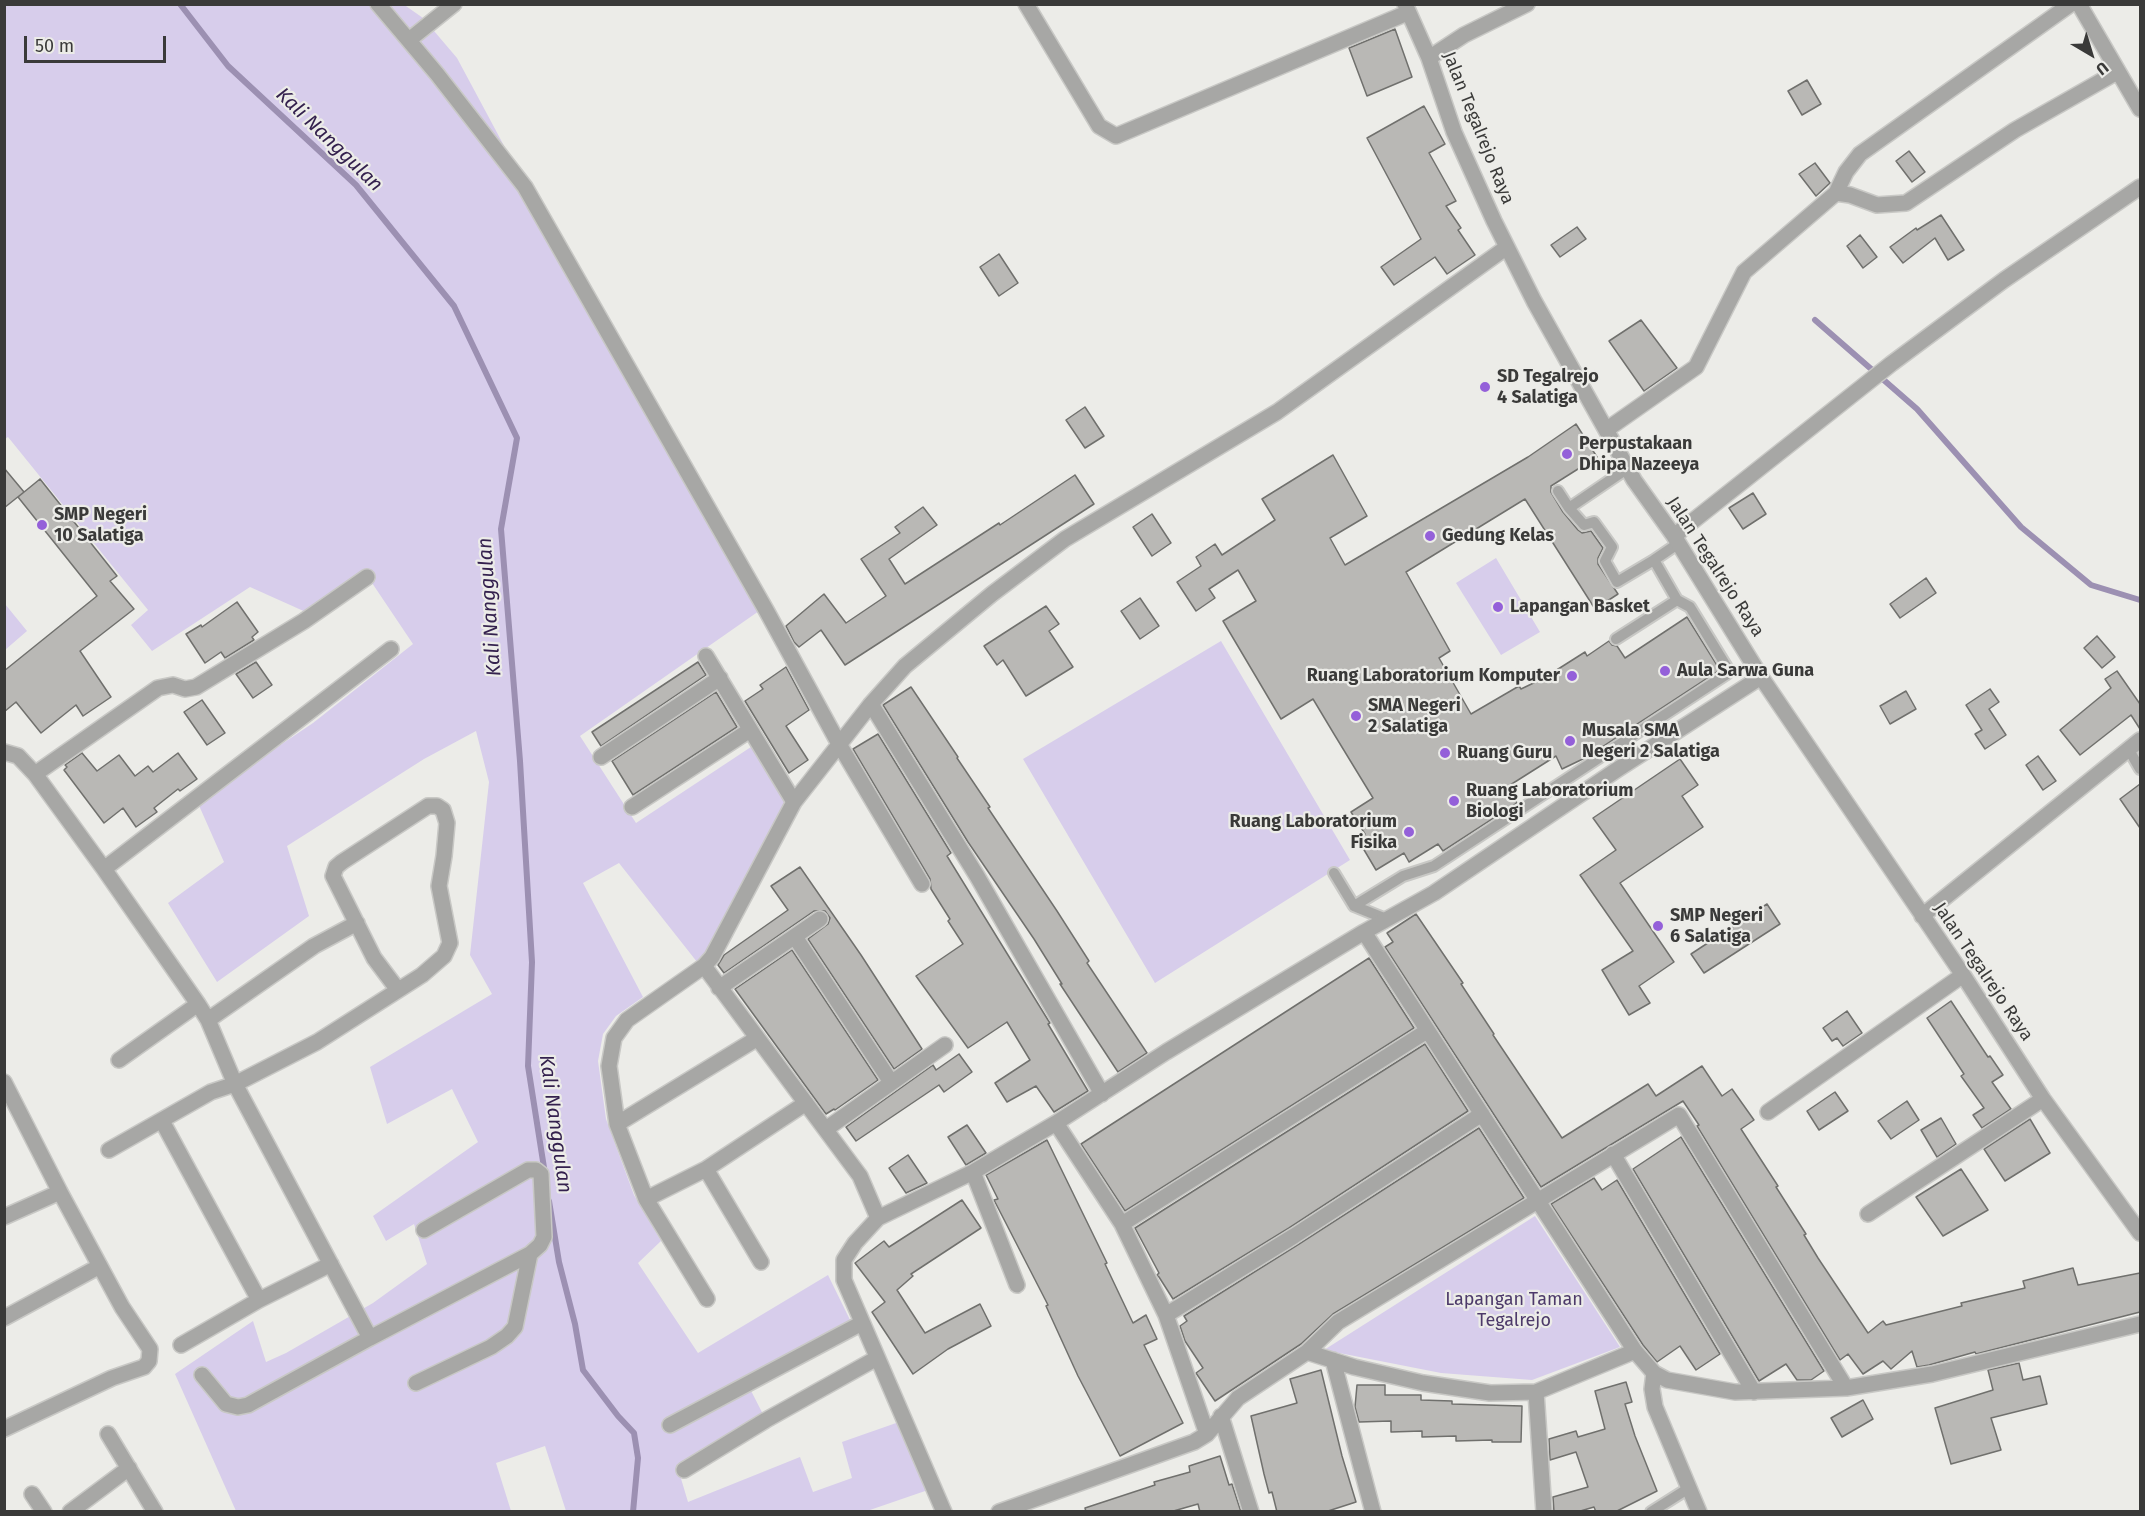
<!DOCTYPE html>
<html>
<head>
<meta charset="utf-8">
<style>
  body { margin:0 }
  #map { position:relative; width:2145px; height:1516px; overflow:hidden; background:#ecece8; font-family:"Fira Sans",sans-serif }
  canvas { display:block }
  .frame { position:absolute; inset:0; border:6px solid #3a3a39; pointer-events:none }
  .north { position:absolute; left:2061px; top:24px; width:60px; height:60px; -webkit-text-stroke:4px #ecece8; paint-order:stroke; rotate:142deg; font-size:16px; font-weight:700; line-height:24px; text-align:center; color:#3a3a39 }
  .north::after { content:''; display:block; margin:auto; width:21px; height:27px; background:#3a3a39; clip-path:polygon(50% 0,100% 100%,50% 72%,0 100%) }
  .scale { position:absolute; left:24px; top:36px; width:142px; height:27px; box-sizing:border-box; border:3px solid #3a3a39; border-top:0; padding-left:8px; font-size:18px; line-height:21px; white-space:nowrap; color:#3a3a39; -webkit-text-stroke:4px #ecece8; paint-order:stroke }
</style>
</head>
<body>
<div id="map">
<canvas width="2145" height="1516"></canvas>
<div class="frame"></div>
<div class="north">U</div>
<div class="scale">50 m</div>
</div>
<script>
const context = document.querySelector('canvas').getContext('2d');
context.lineJoin = 'round';
function fill(path, color) { context.fillStyle = color; context.fill(path, 'evenodd'); }
const poly = rows => new Path2D(rows.map(r => 'M' + r).join(''));
function stroke(path, color, width, dash) { context.strokeStyle = color; context.lineWidth = width; context.lineCap = dash ? 'butt' : 'round'; context.setLineDash(dash || []); context.stroke(path); }
function drawText(font, color, halo, rows, align = 'center') {
  context.font = font + ' "Fira Sans",sans-serif'; context.lineWidth = 4.5; context.setLineDash([]); context.textBaseline = 'middle'; context.strokeStyle = halo; context.fillStyle = color; for (const [text, x, y, turn = 0] of rows) {
    context.save(); context.translate(x, y); context.rotate((+turn || 0) * Math.PI / 180); context.textAlign = isNaN(turn) ? turn : align; if (halo) context.strokeText(text, 0, 0); context.fillText(text, 0, 0); context.restore();
  }
}
fill(poly([
  [403,4,423,18,457,58,672,459,759,611,580,736,636,823,757,743,791,797,701,967,619,863,583,883,643,997,616,1016,603,1034,598,1061,606,1119,634,1195,661,1241,638,1263,698,1353,828,1275,852,1324,747,1383,766,1420,679,1472,688,1502,800,1457,813,1492,852,1478,842,1442,899,1422,928,1490,867,1511,566,1511,545,1446,496,1463,511,1511,236,1511,175,1374,253,1321,266,1362,286,1353,373,1303,427,1264,414,1224,386,1241,373,1216,478,1142,452,1089,387,1124,370,1067,492,994,470,955,489,782,476,731,424,759,287,846,309,916,217,982,168,903,224,862,197,801,313,723,413,644,366,574,308,613,250,587,152,651,131,625,148,610,8,437,5,439,5,5],
  [1496,558,1540,632,1501,655,1456,583],
  [5,604,27,631,5,650,4,650],
  [1221,641,1350,860,1155,983,1023,759],
  [1535,1216,1620,1347,1532,1380,1441,1373,1324,1350]
]), '#d7cdeb');
stroke(poly([
  [180,4,228,66,356,185,454,306,517,438,501,529,520,761,532,962,528,1066,545,1174],
  [1815,320,1917,409,2021,527,2091,585,2140,600],
  [549,1201,559,1262,575,1324,583,1370,618,1416,634,1433,638,1458,633,1512]
]), '#9c90b2', 6);
const building = poly([
  [1395,29,1412,77,1367,96,1349,48,1395,29],
  [1807,80,1821,104,1802,115,1788,91,1807,80],
  [1424,106,1445,144,1429,153,1456,201,1446,206,1461,228,1458,230,1475,255,1447,274,1435,257,1394,285,1381,267,1421,239,1367,138,1424,106],
  [1909,151,1925,172,1912,182,1896,161,1909,151],
  [1815,163,1830,183,1816,196,1799,174,1815,163],
  [1941,215,1964,250,1948,260,1935,238,1903,263,1890,247,1916,228,1917,230,1941,215],
  [1577,227,1586,239,1560,257,1551,245,1577,227],
  [1860,235,1877,257,1863,268,1847,246,1860,235],
  [999,254,1018,283,999,296,980,267,999,254],
  [1641,320,1677,368,1644,391,1609,341,1641,320],
  [1085,407,1104,436,1085,448,1066,420,1085,407],
  [1576,424,1597,457,1551,486,1551,492,1563,512,1578,530,1582,533,1591,531,1603,548,1598,558,1598,564,1618,594,1595,609,1525,499,1406,572,1450,651,1439,658,1471,714,1519,686,1521,689,1544,678,1585,652,1587,656,1609,641,1612,645,1617,646,1625,658,1687,617,1720,670,1587,757,1562,769,1556,756,1507,787,1517,803,1443,851,1438,844,1409,862,1404,853,1376,870,1357,838,1365,834,1351,812,1373,798,1334,734,1313,699,1281,719,1223,621,1256,601,1238,570,1209,589,1215,598,1196,611,1177,582,1201,566,1196,557,1215,544,1222,555,1275,520,1262,499,1333,455,1367,516,1330,538,1345,565,1528,457,1576,424],
  [4,468,24,492,4,508,4,468],
  [1075,475,1094,504,845,665,821,630,799,647,794,642,786,626,824,594,846,623,886,596,861,559,900,533,895,527,923,507,937,525,889,559,905,584,999,523,1000,525,1075,475],
  [40,479,117,576,110,581,134,609,80,651,111,697,83,716,76,705,41,733,16,702,4,712,4,671,97,596,18,497,40,479],
  [1753,493,1766,514,1743,529,1729,508,1753,493],
  [1152,514,1171,543,1152,556,1133,527,1152,514],
  [1926,578,1936,593,1900,618,1890,604,1926,578],
  [1140,598,1159,626,1140,639,1121,611,1140,598],
  [237,602,258,632,252,637,254,640,225,658,221,652,205,663,186,634,201,625,202,627,237,602],
  [1046,606,1059,624,1049,631,1073,667,1026,696,1003,660,997,665,984,646,1046,606],
  [2097,636,2115,657,2102,668,2084,648,2097,636],
  [256,662,272,685,253,698,236,674,256,662],
  [698,662,706,675,601,746,592,732,698,662],
  [786,667,809,710,786,726,808,760,789,773,745,701,763,689,760,685,786,667],
  [2117,671,2140,704,2140,729,2131,715,2080,755,2060,730,2111,688,2105,679,2117,671],
  [911,687,958,757,957,758,990,807,988,808,1057,911,1089,961,1087,963,1147,1053,1118,1072,1060,984,1062,984,1034,939,968,842,883,705,911,687],
  [1990,689,1999,702,1989,709,2006,735,1985,749,1975,734,1982,730,1966,705,1990,689],
  [1906,691,1916,709,1890,724,1880,706,1906,691],
  [716,692,737,727,633,795,612,761,716,692],
  [202,700,225,733,207,745,184,712,202,700],
  [878,734,951,853,947,856,1048,1020,1050,1023,1048,1024,1088,1091,1054,1112,1036,1086,1007,1102,995,1083,1030,1060,1007,1022,968,1048,916,976,963,944,948,921,950,919,931,889,930,879,853,749,878,734],
  [82,753,97,771,119,755,135,776,148,766,153,772,178,753,197,779,180,791,178,789,154,808,157,812,136,827,123,808,104,823,64,770,67,767,65,765,82,753],
  [2038,756,2056,781,2043,790,2026,765,2038,756],
  [1680,759,1698,785,1682,796,1703,827,1620,883,1674,962,1639,986,1650,1003,1629,1015,1602,970,1633,951,1580,875,1616,850,1593,818,1680,759],
  [2140,784,2140,828,2120,799,2140,784],
  [800,867,861,955,922,1049,894,1069,808,939,828,924,830,918,825,911,814,911,724,973,718,965,724,955,788,910,771,886,800,867],
  [1767,904,1780,924,1704,973,1691,954,1767,904],
  [1416,914,1463,983,1461,984,1494,1034,1493,1035,1562,1138,1648,1084,1656,1096,1702,1066,1722,1096,1732,1089,1754,1120,1741,1129,1778,1186,1776,1187,1806,1234,1804,1235,1818,1258,1868,1333,1883,1321,1886,1325,1962,1306,1961,1303,2025,1288,2023,1281,2073,1268,2078,1285,2140,1273,2140,1312,1976,1354,1975,1352,1929,1365,1917,1367,1912,1351,1891,1369,1883,1361,1863,1374,1848,1354,1840,1360,1697,1126,1699,1125,1683,1101,1541,1187,1385,947,1393,942,1387,933,1416,914],
  [792,950,878,1080,835,1110,834,1109,826,1114,735,989,792,950],
  [1369,958,1414,1028,1125,1211,1081,1144,1369,958],
  [1951,1001,1988,1057,1990,1056,2003,1075,1992,1082,2011,1109,1982,1128,1973,1115,1984,1108,1961,1076,1964,1074,1927,1018,1951,1001],
  [1847,1011,1862,1033,1843,1046,1837,1038,1832,1041,1823,1028,1847,1011],
  [1425,1044,1468,1111,1289,1228,1173,1299,1159,1277,1157,1275,1159,1273,1135,1228,1425,1044],
  [959,1054,972,1072,944,1092,939,1085,856,1141,846,1127,933,1065,936,1070,959,1054],
  [1835,1092,1848,1111,1819,1130,1807,1111,1835,1092],
  [1907,1101,1919,1120,1891,1139,1878,1121,1907,1101],
  [1941,1118,1956,1144,1937,1157,1921,1130,1941,1118],
  [2030,1119,2050,1153,2005,1181,1984,1149,2030,1119],
  [967,1125,986,1153,966,1165,948,1137,967,1125],
  [1479,1128,1524,1198,1333,1314,1301,1344,1215,1401,1196,1373,1203,1368,1185,1341,1180,1326,1187,1321,1184,1316,1299,1244,1479,1128],
  [1681,1137,1824,1371,1811,1380,1797,1380,1786,1364,1759,1381,1633,1169,1681,1137],
  [1047,1140,1107,1263,1105,1264,1133,1323,1146,1315,1157,1339,1144,1345,1183,1423,1120,1456,1078,1376,1046,1306,1048,1305,994,1200,998,1199,986,1175,1047,1140],
  [908,1155,927,1183,906,1193,889,1168,908,1155],
  [1961,1169,1988,1210,1943,1236,1916,1197,1961,1169],
  [1594,1178,1602,1190,1617,1180,1720,1354,1696,1370,1680,1346,1657,1362,1643,1345,1551,1204,1594,1178],
  [962,1200,981,1228,911,1274,913,1276,897,1290,925,1333,980,1304,991,1326,948,1349,913,1374,872,1312,885,1302,855,1263,884,1241,889,1247,962,1200],
  [2019,1363,2023,1380,2040,1376,2047,1404,1991,1418,2001,1450,1951,1464,1935,1408,1993,1390,1988,1370,2019,1363],
  [1321,1370,1342,1456,1356,1502,1325,1512,1277,1512,1272,1492,1269,1493,1264,1474,1251,1416,1297,1403,1290,1379,1321,1370],
  [1626,1382,1632,1402,1625,1404,1635,1436,1657,1491,1615,1512,1596,1512,1594,1507,1577,1512,1554,1512,1553,1497,1588,1487,1576,1452,1550,1460,1549,1439,1576,1431,1578,1437,1605,1429,1595,1391,1626,1382],
  [1357,1385,1385,1385,1385,1395,1421,1395,1421,1400,1452,1401,1452,1404,1522,1406,1521,1442,1492,1442,1492,1440,1456,1441,1456,1436,1422,1437,1422,1431,1391,1432,1391,1421,1359,1422,1355,1407,1357,1385],
  [1863,1400,1873,1419,1842,1437,1831,1418,1863,1400],
  [1220,1456,1229,1485,1232,1484,1241,1512,1200,1512,1198,1504,1170,1512,1086,1512,1085,1508,1155,1485,1154,1482,1190,1472,1189,1466,1220,1456]
]);
fill(building, '#b9b8b5');
stroke(building, '#70706d', 1.5);
const lane = poly([
  [1558,491,1569,508,1584,525,1594,522,1612,547,1605,561,1617,582,1654,560],
  [1569,508,1628,468],
  [1616,639,1677,600],
  [2129,750,2140,769],
  [1334,873,1354,906,1403,876,1434,866,1727,674,1728,669,1690,607,1677,600,1654,560,1679,543],
  [1354,906,1386,919],
  [1651,1512,1689,1488]
]);
const street = poly([
  [378,4,437,74,525,187,766,610,839,744,922,884],
  [1026,4,1099,126,1116,136,1407,13],
  [1405,4,1429,58,1454,132,1494,221,1534,301,1634,480,1674,536,1761,677,1963,975,2043,1099,2140,1233],
  [2079,4,2140,109],
  [409,40,454,4],
  [1429,58,1464,35,1527,4],
  [1836,193,1846,172,1860,154,2071,4],
  [1606,430,1696,367,1744,272,1836,193,1850,195,1877,205,1906,203,2015,130,2117,72],
  [1674,536,1891,364,2004,280,2140,187],
  [706,656,794,802],
  [871,704,977,876,1102,1094],
  [4,752,18,756,35,774,104,869,198,1004,208,1020,235,1084,370,1338,530,1254,540,1245,544,1237,541,1174,536,1170,528,1170,424,1230],
  [601,757,720,678],
  [35,774,158,688,173,685,185,689,196,687,304,621,367,577],
  [632,807,750,730],
  [104,869,391,649],
  [1922,916,2140,740],
  [1364,932,1635,1351],
  [795,937,891,1082],
  [704,966,627,1020,614,1038,609,1066,617,1124,646,1199,707,1299],
  [719,988,820,919],
  [208,1020,314,946,357,923],
  [119,1060,198,1004],
  [4,1082,60,1192,122,1307,150,1349,149,1361,144,1367,112,1378,4,1429],
  [1768,1112,1963,975],
  [162,1121,259,1300],
  [1056,1123,1122,1224,1166,1315,1207,1434],
  [617,1124,756,1039],
  [826,1129,945,1045],
  [109,1150,211,1092,235,1084,317,1042,422,975,444,956,450,943,439,886,444,856,447,823,443,810,437,806,428,806,342,862,336,867,333,876,374,958,398,990],
  [1613,1154,1754,1392],
  [706,1169,761,1262],
  [973,1172,1017,1285],
  [646,1199,706,1169,806,1103],
  [1868,1214,2043,1099],
  [4,1217,60,1192],
  [878,1218,860,1176,704,966,712,957,794,802,871,704,905,666,992,594,1065,539,1277,412,1507,247],
  [1122,1224,1427,1031],
  [1166,1315,1294,1236,1482,1114],
  [4,1318,100,1266],
  [181,1345,259,1300,331,1264],
  [1307,1352,1338,1322,1679,1115,1846,1388],
  [1333,1360,1373,1512],
  [1654,1373,1652,1389,1655,1407,1699,1512],
  [202,1375,226,1404,238,1407,248,1405,370,1338],
  [416,1383,491,1347,507,1336,515,1327,530,1254],
  [1536,1392,1544,1512],
  [1221,1416,1251,1512],
  [670,1425,862,1323],
  [108,1434,155,1512],
  [684,1470,766,1420,877,1358],
  [32,1494,44,1512],
  [70,1512,129,1468],
  [944,1512,844,1280,844,1260,855,1243,878,1218,973,1172,1056,1123,1166,1052,1364,932,1434,893,1618,769,1761,677],
  [999,1512,1194,1442,1207,1434,1238,1398,1307,1352,1354,1367,1423,1383,1490,1393,1536,1392,1635,1351,1654,1373,1667,1380,1735,1392,1846,1388,1932,1374,2140,1324]
]);
stroke(lane, '#c8c8c5', 14);
stroke(street, '#c8c8c5', 18);
stroke(lane, '#a7a7a5', 10);
stroke(street, '#a7a7a5', 15);
for (const [x, y, r, color] of [
  [1485,387,6,"#9460d9"],
  [1567,454,6,"#9460d9"],
  [42,525,6,"#9460d9"],
  [1430,536,6,"#9460d9"],
  [1498,607,6,"#9460d9"],
  [1665,671,6,"#9460d9"],
  [1572,676,6,"#9460d9"],
  [1356,716,6,"#9460d9"],
  [1570,741,6,"#9460d9"],
  [1445,753,6,"#9460d9"],
  [1454,801,6,"#9460d9"],
  [1409,832,6,"#9460d9"],
  [1658,926,6,"#9460d9"]
]) { const dot = new Path2D(); dot.arc(x, y, r, 0, 2 * Math.PI); context.fillStyle = color; context.fill(dot); stroke(dot, '#ecece8', 2); }
drawText('18px', '#3a3a39', '#ecece8', [
  ["Jalan Tegalrejo Raya",1478,128,68],
  ["Jalan Tegalrejo Raya",1715,567,57],
  ["Jalan Tegalrejo Raya",1983,972,56]
]);
drawText('bold 18px', '#3a3a39', '#ecece8', [
  ["SD Tegalrejo",1497,377],
  ["4 Salatiga",1497,398],
  ["Perpustakaan",1579,444],
  ["Dhipa Nazeeya",1579,465],
  ["SMP Negeri",54,515],
  ["10 Salatiga",54,536],
  ["Gedung Kelas",1442,536],
  ["Lapangan Basket",1510,607],
  ["Aula Sarwa Guna",1677,671],
  ["Ruang Laboratorium Komputer",1560,676,"right"],
  ["SMA Negeri",1368,706],
  ["2 Salatiga",1368,727],
  ["Musala SMA",1582,731],
  ["Negeri 2 Salatiga",1582,752],
  ["Ruang Guru",1457,753],
  ["Ruang Laboratorium",1466,791],
  ["Biologi",1466,812],
  ["Ruang Laboratorium",1397,822,"right"],
  ["Fisika",1397,843,"right"],
  ["SMP Negeri",1670,916],
  ["6 Salatiga",1670,937]
], 'left');
drawText('18px', '#4d3a6a', '#ecece8', [
  ["Lapangan Taman",1514,1300],
  ["Tegalrejo",1514,1321]
]);
drawText('italic 20px', '#34214e', '#ecece8', [
  ["Kali Nanggulan",329,140,44],
  ["Kali Nanggulan",490,607,-94],
  ["Kali Nanggulan",555,1124,82]
]);
</script>
</body>
</html>
